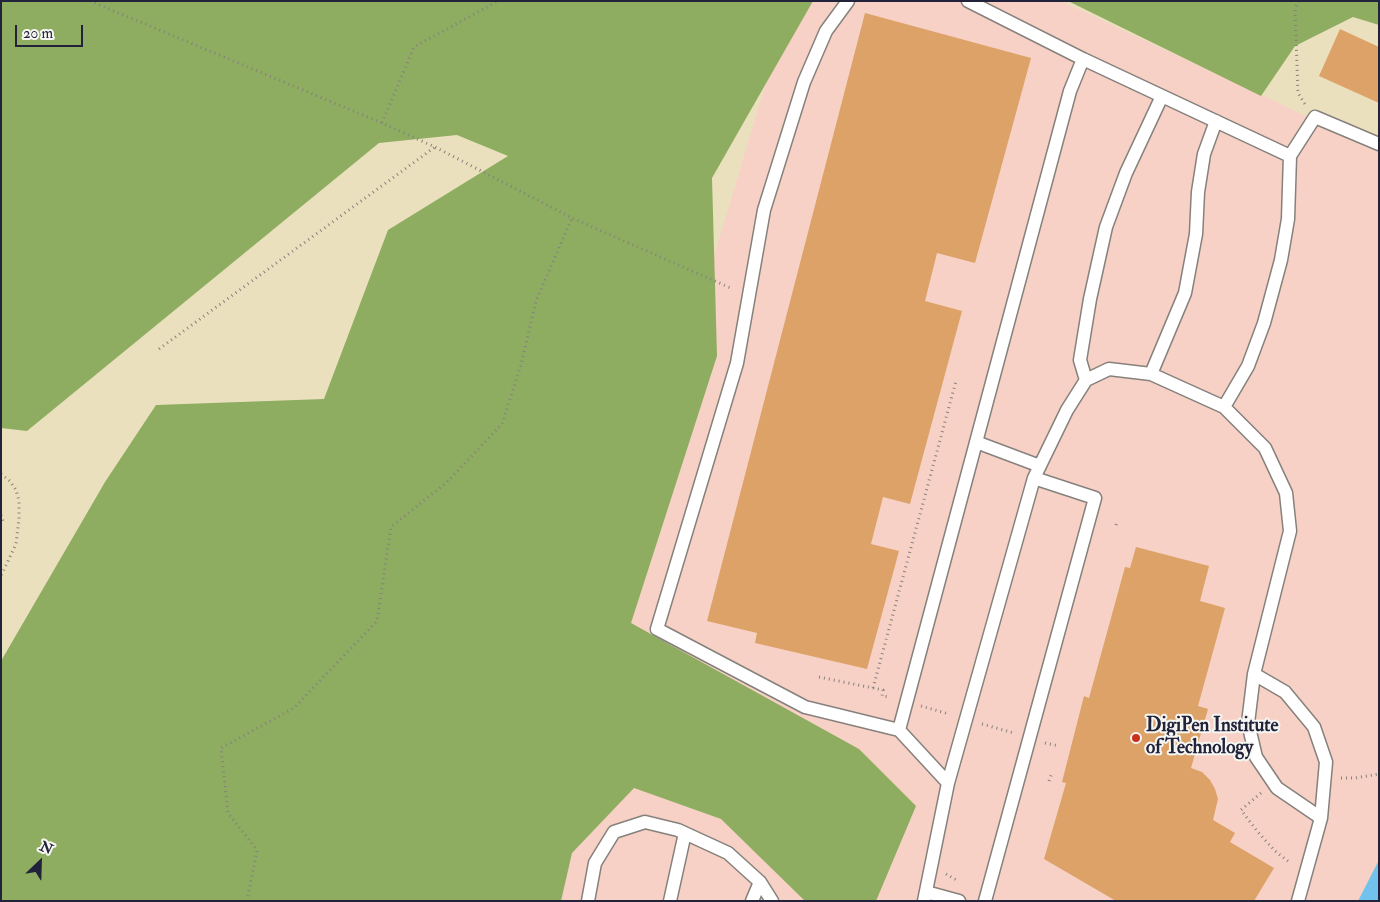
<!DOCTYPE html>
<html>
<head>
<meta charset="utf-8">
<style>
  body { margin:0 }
  #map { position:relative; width:1380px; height:902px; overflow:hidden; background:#ebe0be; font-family:"IM FELL Double Pica",serif }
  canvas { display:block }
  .frame { position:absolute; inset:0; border:2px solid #22223b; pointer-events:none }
  .north { position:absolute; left:15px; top:837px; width:50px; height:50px; -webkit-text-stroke:4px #f6f6f2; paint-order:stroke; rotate:24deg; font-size:14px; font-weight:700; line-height:20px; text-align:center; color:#22223b }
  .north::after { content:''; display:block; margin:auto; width:18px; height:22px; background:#22223b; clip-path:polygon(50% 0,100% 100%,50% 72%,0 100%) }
  .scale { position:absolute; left:15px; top:25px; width:68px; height:22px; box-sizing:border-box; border:2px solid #22223b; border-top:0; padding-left:6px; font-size:15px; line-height:18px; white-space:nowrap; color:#22223b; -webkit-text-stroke:4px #f6f6f2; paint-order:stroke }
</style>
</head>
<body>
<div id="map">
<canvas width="1380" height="902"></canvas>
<div class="frame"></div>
<div class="north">N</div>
<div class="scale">20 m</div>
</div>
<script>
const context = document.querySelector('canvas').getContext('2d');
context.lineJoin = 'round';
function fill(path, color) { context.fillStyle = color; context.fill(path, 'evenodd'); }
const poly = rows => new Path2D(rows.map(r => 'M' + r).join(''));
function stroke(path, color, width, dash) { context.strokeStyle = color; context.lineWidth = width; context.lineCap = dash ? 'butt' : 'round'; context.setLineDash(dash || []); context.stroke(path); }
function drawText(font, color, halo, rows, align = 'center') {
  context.font = font + ' "IM FELL Double Pica",serif'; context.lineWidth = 4; context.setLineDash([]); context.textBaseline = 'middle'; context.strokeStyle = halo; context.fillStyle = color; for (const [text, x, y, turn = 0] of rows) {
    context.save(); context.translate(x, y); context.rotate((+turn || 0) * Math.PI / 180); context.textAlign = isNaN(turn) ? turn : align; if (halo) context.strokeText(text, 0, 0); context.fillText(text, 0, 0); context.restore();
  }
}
fill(poly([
  [794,1,1061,1,1379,150,1379,901,521,901,788,9]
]), '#f7d1c6');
fill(poly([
  [1,1,813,1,712,178,717,356,631,623,859,749,916,806,876,901,805,901,721,819,634,788,572,853,561,901,1,901,1,661,105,482,156,405,324,399,388,230,508,156,457,135,379,143,27,431,1,428],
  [1068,1,1379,1,1379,25,1353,17,1295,46,1261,96]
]), '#8ead61');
fill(poly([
  [1379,860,1379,901,1358,901]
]), '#71c2ec');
fill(poly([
  [865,13,1031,58,975,263,937,253,925,301,962,311,910,504,883,497,871,544,899,551,867,669,755,643,757,633,707,621],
  [1340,29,1379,47,1379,103,1319,76],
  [1136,547,1209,566,1200,601,1225,608,1198,706,1208,709,1191,768,1202,772,1210,780,1215,789,1218,799,1213,820,1235,833,1230,842,1274,868,1254,901,1116,901,1044,859,1066,783,1062,782,1084,696,1089,698,1125,567,1130,568]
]), '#dca268');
const lane = poly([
  [848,1,826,31,804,82,764,210,737,363,657,629,805,707,899,730,948,783,924,901],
  [968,1,1083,59,1290,156],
  [1151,374,1185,293,1196,234,1198,192,1204,154,1216,121],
  [1086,380,1080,360,1090,299,1106,227,1126,173,1162,96],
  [1224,407,1248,366,1264,323,1281,260,1288,219,1290,156,1315,117,1379,144],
  [976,442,1040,466],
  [1254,674,1285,692,1314,727,1326,762,1321,818,1298,901],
  [899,730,1070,91,1083,59],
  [948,783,1034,478,1067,410,1086,380,1109,369,1151,374,1224,407,1265,448,1286,493,1290,531,1254,674,1248,723,1256,757,1277,788,1321,818],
  [926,892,959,901],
  [588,901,595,863,614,832,645,822,678,830,728,853,760,882,772,901],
  [670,901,685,833],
  [752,901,760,882],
  [985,901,1095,498,1034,478]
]);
stroke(lane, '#86817c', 15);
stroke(poly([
  [90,1,382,123,435,147,572,218,733,289],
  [1299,1,1295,8,1298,93,1305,104],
  [382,123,414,47,498,1],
  [159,349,435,147],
  [1,474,10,481,16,490,19,501,19,519,16,544,1,576],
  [1,515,3,521,1,524],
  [1116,525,1117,522],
  [819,677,883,690,882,696,890,697],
  [873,688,956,381],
  [921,706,949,714],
  [982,724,1014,733],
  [1045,743,1059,746],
  [1341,778,1355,778,1379,774],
  [1049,781,1052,773],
  [1261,793,1241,810,1257,831,1275,851,1289,862,1288,864],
  [946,874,958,881],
  [247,901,257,850,228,813,221,748,294,708,377,621,391,527,447,482,502,424,521,365,536,301,572,218]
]), '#86817c', 3, [1, 4]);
stroke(lane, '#fff', 12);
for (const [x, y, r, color] of [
  [1136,738,5,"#c8321e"]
]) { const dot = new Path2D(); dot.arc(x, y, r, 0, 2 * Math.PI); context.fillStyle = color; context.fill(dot); stroke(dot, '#f6f6f2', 2); }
drawText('bold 19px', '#22223b', '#f6f6f2', [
  ["DigiPen Institute",1146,727],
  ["of Technology",1146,749]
], 'left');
</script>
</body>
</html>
